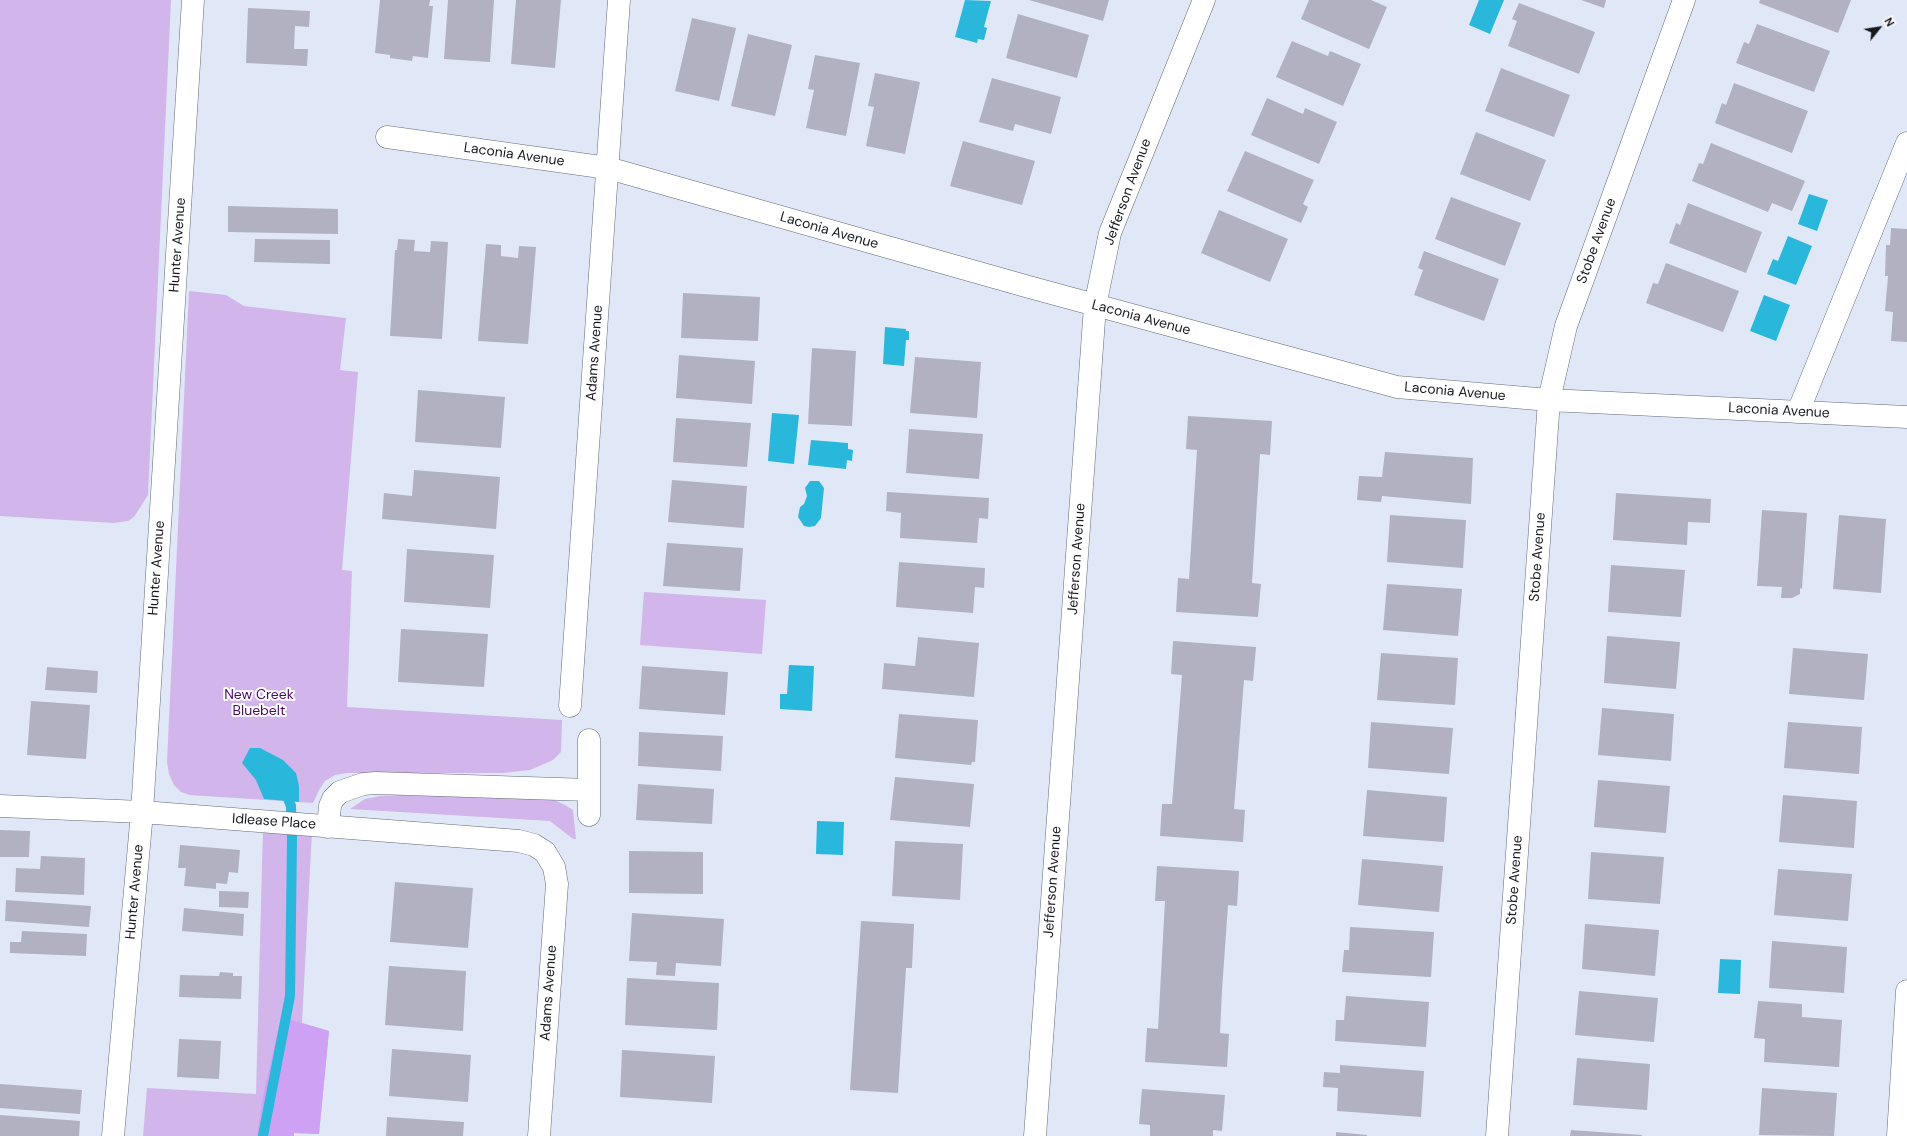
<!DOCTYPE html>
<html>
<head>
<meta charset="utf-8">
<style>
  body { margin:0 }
  #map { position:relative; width:1907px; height:1136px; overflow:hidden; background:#e0e8f8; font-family:"DM Sans",sans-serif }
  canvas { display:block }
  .north { position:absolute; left:1859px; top:8px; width:40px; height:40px; -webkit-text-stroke:3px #fff; paint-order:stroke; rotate:60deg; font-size:11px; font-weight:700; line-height:16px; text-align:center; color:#16191e }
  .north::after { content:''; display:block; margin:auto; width:14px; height:18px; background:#16191e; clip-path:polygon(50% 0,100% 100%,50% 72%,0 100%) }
</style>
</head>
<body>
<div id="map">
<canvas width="1907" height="1136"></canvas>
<div class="north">N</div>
</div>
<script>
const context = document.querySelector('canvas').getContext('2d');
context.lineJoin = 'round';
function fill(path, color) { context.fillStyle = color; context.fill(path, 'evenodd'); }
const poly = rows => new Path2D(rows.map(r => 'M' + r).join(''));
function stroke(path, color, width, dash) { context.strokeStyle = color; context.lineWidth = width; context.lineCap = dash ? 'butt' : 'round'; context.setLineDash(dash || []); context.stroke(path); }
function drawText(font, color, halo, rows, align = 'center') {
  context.font = font + ' "DM Sans",sans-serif'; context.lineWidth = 4; context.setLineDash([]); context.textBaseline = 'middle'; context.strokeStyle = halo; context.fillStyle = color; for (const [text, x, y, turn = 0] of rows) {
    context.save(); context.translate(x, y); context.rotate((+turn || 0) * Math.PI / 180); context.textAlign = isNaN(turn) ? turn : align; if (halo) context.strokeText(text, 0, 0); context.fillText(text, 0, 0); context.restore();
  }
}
fill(poly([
  [0,0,171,0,148,495,134,517,128,521,114,523,0,516],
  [189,291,226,295,244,306,346,318,340,370,358,372,342,570,352,571,347,707,562,720,561,752,553,760,530,770,503,773,347,773,335,775,325,781,319,790,313,803,190,795,181,792,174,785,169,774,167,762],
  [644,592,766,600,762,654,640,645],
  [400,795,545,798,554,800,565,805,573,810,576,839,573,839,550,821,350,809,365,799,380,796],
  [263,828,312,831,302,1023,329,1031,319,1134,294,1133,294,1136,143,1136,147,1088,256,1094]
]), '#d1b5eb');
fill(poly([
  [281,1017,329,1031,319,1134,294,1133,294,1136,257,1136,263,1097]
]), '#cea1f4');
fill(poly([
  [965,0,991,1,984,27,987,28,984,40,978,39,977,43,955,37],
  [1479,0,1504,0,1490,34,1469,25],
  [1809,194,1828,200,1817,231,1798,224],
  [1788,236,1812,246,1796,285,1767,274,1773,259,1778,261],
  [1764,295,1790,305,1776,341,1750,331],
  [885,327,906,329,906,331,909,331,909,340,906,340,904,366,883,364],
  [772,413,799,415,794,464,768,461],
  [811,440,848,443,848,449,853,450,852,461,847,460,846,469,808,465],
  [810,481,819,481,824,488,821,518,815,526,809,527,804,526,798,517,800,507,804,504,807,496,805,488],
  [789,665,814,666,812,711,780,709,780,694,787,694],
  [250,748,260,748,283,760,296,773,299,786,299,802,264,799,256,780,242,763],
  [817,821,844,822,843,855,816,854],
  [1720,959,1741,960,1740,994,1718,993]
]), '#29b7dc');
stroke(poly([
  [263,1136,290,996,292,839,291,806,284,789]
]), '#29b7dc', 10);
fill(poly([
  [380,0,430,0,429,6,433,6,428,58,413,56,412,61,390,58,390,55,375,53],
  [448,0,494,0,490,62,444,59],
  [516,0,561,0,555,68,511,64],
  [1029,0,1109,0,1103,21],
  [1309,0,1371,0,1387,7,1369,49,1301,19],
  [1581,0,1606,0,1604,8],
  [1760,0,1851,0,1838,33,1759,3],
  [1519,3,1595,32,1579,74,1508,46,1517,21,1512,19],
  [248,8,310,11,309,27,295,26,294,49,308,49,307,66,246,63],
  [1018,14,1089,35,1077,78,1006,58],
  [692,18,736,28,719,101,675,91],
  [1757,24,1830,51,1814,92,1736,63,1744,42,1749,44],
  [748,34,792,45,775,116,731,106],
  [1292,41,1328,56,1330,51,1361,64,1343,106,1276,77],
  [815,55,860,63,846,136,806,128,814,90,808,89],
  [1501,68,1570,95,1554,137,1485,111],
  [875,73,920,82,905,154,866,146,874,107,868,106],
  [992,78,1061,97,1051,134,1015,124,1013,131,979,122],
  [1734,83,1808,111,1792,153,1715,123,1722,103,1726,105],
  [1267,98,1303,114,1305,108,1337,122,1319,164,1251,135],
  [1476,132,1546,160,1530,201,1460,174],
  [963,141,1035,161,1022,205,950,186],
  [1711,143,1805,181,1792,211,1772,203,1768,212,1692,181,1699,163,1703,164],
  [1245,151,1314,180,1303,204,1308,207,1301,223,1227,191],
  [1451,197,1521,223,1505,266,1435,239],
  [1688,203,1762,232,1746,273,1669,243,1676,223,1680,225],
  [228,206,338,209,338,234,228,232],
  [1219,210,1288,239,1270,282,1201,253],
  [1891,228,1907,229,1907,342,1891,341,1893,312,1885,311,1888,276,1885,276,1886,245,1890,245],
  [255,239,330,240,330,264,254,262],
  [398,239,415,240,414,251,430,252,431,241,448,242,442,339,390,336,395,250,397,250],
  [486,244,501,245,501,256,518,258,519,246,536,247,528,344,478,341],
  [1424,251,1499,279,1484,321,1414,295,1423,270,1418,268],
  [1666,263,1739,291,1723,332,1646,303,1653,283,1658,284],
  [683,293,760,297,758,341,681,338],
  [812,348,856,351,852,426,808,424],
  [679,355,755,361,752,404,676,398],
  [915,357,981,362,977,418,910,413],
  [418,390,505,397,501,448,415,442],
  [1188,416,1272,421,1270,455,1260,454,1252,583,1261,584,1258,617,1176,612,1178,578,1189,579,1197,450,1186,449],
  [676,418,751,423,747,467,673,462],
  [909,429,983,434,979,479,906,473],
  [1385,452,1473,458,1471,504,1382,496,1381,502,1357,500,1359,476,1382,477],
  [414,470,500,477,496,529,382,519,384,493,412,496],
  [672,480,747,486,744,528,668,522],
  [887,492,989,498,988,519,979,518,977,543,900,538,901,513,886,511],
  [1616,493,1711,499,1710,523,1688,522,1687,545,1613,540],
  [1762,510,1807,513,1802,589,1800,588,1800,594,1792,598,1781,598,1782,587,1757,586],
  [1390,515,1466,520,1463,568,1387,562],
  [1839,515,1886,519,1881,593,1833,589],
  [667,543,743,548,740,591,663,586],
  [407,549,494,555,490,608,404,602],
  [899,562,985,568,984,588,975,587,973,613,896,607],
  [1611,565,1685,570,1681,617,1608,612],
  [1387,584,1462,589,1458,636,1383,630],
  [401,629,488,634,484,687,398,682],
  [1607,636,1680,642,1676,689,1604,683],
  [918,637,979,643,974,697,882,689,884,663,915,666],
  [1173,641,1256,647,1253,681,1244,680,1234,809,1245,810,1243,842,1160,836,1162,804,1172,804,1182,675,1171,674],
  [1793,648,1868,654,1864,700,1789,694],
  [1381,653,1458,658,1455,705,1377,700],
  [642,666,728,672,725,715,639,709],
  [47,667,98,671,97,693,45,690],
  [31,701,90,705,86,759,27,755],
  [1602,708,1674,714,1671,761,1598,755],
  [899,714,978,720,975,762,972,762,971,765,895,758],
  [1371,722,1453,728,1449,774,1368,768],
  [1788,722,1862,727,1859,774,1784,768],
  [639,732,723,736,721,771,638,766],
  [895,777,974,784,970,827,890,820],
  [1598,780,1670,786,1666,833,1594,827],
  [638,784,714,789,712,824,636,820],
  [1367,790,1447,797,1444,842,1363,836],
  [1783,795,1857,801,1854,848,1779,842],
  [0,830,30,831,29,857,0,857],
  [895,841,963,844,960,900,892,896],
  [180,845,240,850,238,873,229,872,227,884,216,883,216,889,184,886,186,868,178,868],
  [629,851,703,852,703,894,629,893],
  [1591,852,1664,857,1660,904,1588,899],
  [41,856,85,858,84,895,15,892,16,868,40,869],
  [1362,859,1443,866,1439,912,1358,905],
  [1157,866,1239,871,1237,906,1228,905,1222,990,1220,1033,1229,1034,1227,1067,1145,1062,1147,1028,1158,1029,1165,901,1155,901],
  [1778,869,1852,874,1848,921,1774,915],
  [395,882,473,888,468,948,390,942],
  [219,891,249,892,248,908,219,907],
  [6,900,91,906,89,927,5,921],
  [184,908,244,914,243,936,182,931],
  [632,913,724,919,721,966,676,963,675,976,656,975,657,962,629,961],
  [861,921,914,924,912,968,906,968,898,1093,850,1090],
  [1585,924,1659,930,1655,976,1582,969],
  [1350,927,1434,932,1431,977,1342,972,1344,950,1349,950],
  [22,931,87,934,86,956,10,953,10,942,21,942],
  [1772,941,1847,947,1844,993,1769,988],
  [389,966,466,971,463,1031,385,1025],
  [220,972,233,973,233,976,242,976,241,999,179,997,180,975,219,976],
  [627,978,719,983,717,1030,625,1025],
  [1579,991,1658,998,1654,1042,1575,1035],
  [1346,996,1429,1002,1426,1047,1335,1041,1336,1020,1344,1020],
  [1758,1001,1802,1004,1802,1017,1842,1020,1839,1067,1764,1062,1765,1039,1754,1038],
  [179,1039,221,1041,219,1079,177,1077],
  [392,1049,471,1055,468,1102,389,1096],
  [622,1050,715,1056,712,1103,620,1097],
  [1577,1058,1650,1064,1647,1110,1573,1105],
  [1340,1065,1424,1071,1421,1117,1337,1111,1338,1088,1323,1087,1324,1072,1340,1073],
  [0,1084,82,1090,80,1114,0,1108],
  [1762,1088,1837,1093,1834,1136,1759,1135],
  [1142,1089,1225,1095,1222,1131,1213,1130,1213,1136,1150,1136,1150,1125,1139,1124],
  [0,1115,80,1121,79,1136,0,1136],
  [387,1117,464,1122,463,1136,386,1136],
  [1571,1130,1642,1135,1642,1136,1570,1136],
  [1336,1132,1367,1135,1367,1136,1336,1136]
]), '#b1b1c1');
const minor = poly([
  [387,137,608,168,1029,287,1397,387,1549,400,1907,417],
  [1798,412,1907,143],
  [570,706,619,0],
  [0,806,142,812,519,841,534,845,545,852,554,867,557,884,539,1136],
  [589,815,589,740],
  [328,827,330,806,333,799,340,792,363,784,376,783,589,790],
  [113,1136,142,812,193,0],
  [1035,1136,1095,306,1110,233,1204,0],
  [1497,1136,1549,400,1566,326,1684,0],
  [1898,1136,1907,991]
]);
stroke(minor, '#626976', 23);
stroke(minor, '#fff', 22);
drawText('14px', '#16191e', '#fff', [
  ["Laconia Avenue",514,155,8],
  ["Jefferson Avenue",1128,192,-70],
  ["Laconia Avenue",829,231,16],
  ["Stobe Avenue",1597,241,-70],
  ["Hunter Avenue",178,245,-86],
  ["Laconia Avenue",1141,318,15],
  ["Adams Avenue",595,353,-86],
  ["Laconia Avenue",1455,392,5],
  ["Laconia Avenue",1779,411,3],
  ["Stobe Avenue",1538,557,-86],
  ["Jefferson Avenue",1077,559,-86],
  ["Hunter Avenue",157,568,-86],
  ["Idlease Place",274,822,4],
  ["Stobe Avenue",1515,880,-86],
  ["Jefferson Avenue",1053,882,-86],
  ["Hunter Avenue",135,892,-85],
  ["Adams Avenue",549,993,-86]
]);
drawText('14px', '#49086d', '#fff', [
  ["New Creek",259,695],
  ["Bluebelt",259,711]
]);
</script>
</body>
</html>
